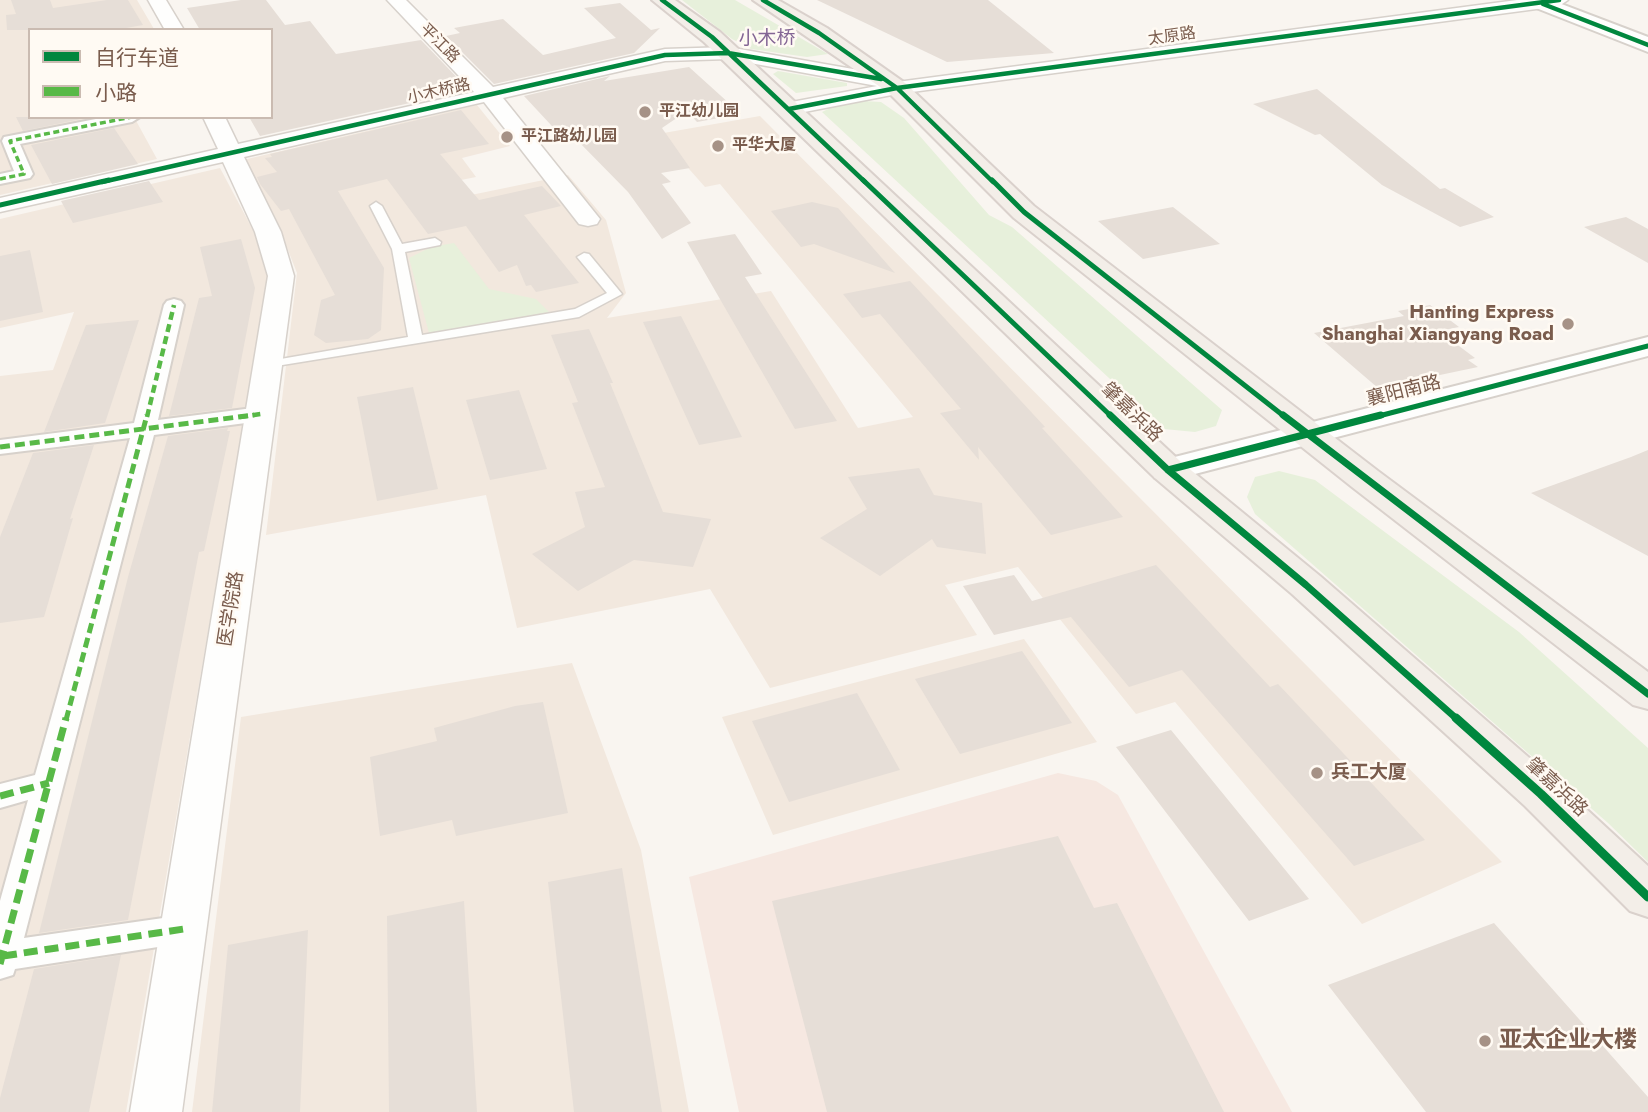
<!DOCTYPE html>
<html>
<head>
<meta charset="utf-8">
<style>
  body { margin:0 }
  #map { position:relative; width:1648px; height:1112px; overflow:hidden; background:#f9f5f0; font-family:Jost,"Noto Sans SC",sans-serif }
  canvas { display:block }
  .legend { position:absolute; left:28px; top:28px; width:245px; height:91px; box-sizing:border-box; background:#fffaf3; border:2px solid #cabbb1; margin:0; padding:9px 12px; list-style:none; font-size:21px; color:#7a5c4d }
  .legend li { display:flex; align-items:center; gap:14px; height:35px }
  .legend b { width:35px; border:2px solid #cabbb1 }
</style>
</head>
<body>
<div id="map">
<canvas width="1648" height="1112"></canvas>
<ul class="legend">
<li><b style="height:9px;background:#00873e"></b>自行车道</li>
<li><b style="height:9px;background:#58b947"></b>小路</li>
</ul>
</div>
<script>
const context = document.querySelector('canvas').getContext('2d');
context.lineJoin = 'round';
function fill(path, color) { context.fillStyle = color; context.fill(path, 'evenodd'); }
const poly = rows => new Path2D(rows.map(r => 'M' + r).join(''));
function stroke(path, color, width, dash) { context.strokeStyle = color; context.lineWidth = width; context.lineCap = dash ? 'butt' : 'round'; context.setLineDash(dash || []); context.stroke(path); }
function drawText(font, color, halo, rows, align = 'center') {
  context.font = font + ' Jost,"Noto Sans SC",sans-serif'; context.lineWidth = 5; context.setLineDash([]); context.textBaseline = 'middle'; context.strokeStyle = halo; context.fillStyle = color; for (const [text, x, y, turn = 0] of rows) {
    context.save(); context.translate(x, y); context.rotate((+turn || 0) * Math.PI / 180); context.textAlign = isNaN(turn) ? turn : align; if (halo) context.strokeText(text, 0, 0); context.fillText(text, 0, 0); context.restore();
  }
}
fill(poly([
  [0,0,137,0,154,29,30,30,30,117,134,117,157,159,0,195],
  [477,105,510,146,462,158,476,177,461,180,471,195,568,175,606,220,626,293,607,318,771,291,858,428,913,417,720,184,705,187,658,134,760,116,1502,862,1362,924,1175,702,1136,714,1018,567,945,585,977,635,770,688,710,589,517,628,486,495,266,535,297,273,275,217,243,160],
  [220,168,254,232,268,280,126,1112,0,1112,0,376,53,370,74,312,0,328,0,219],
  [1024,639,1097,742,773,835,722,717],
  [572,663,641,850,689,1112,192,1112,241,717]
]), '#f2e8de');
fill(poly([
  [1058,773,1096,781,1118,795,1292,1112,739,1112,689,877]
]), '#f6e8e1');
fill(poly([
  [682,0,735,0,828,54,807,57,751,49,732,39],
  [778,71,847,83,847,86,796,93,773,74],
  [864,101,881,102,904,118,989,215,1012,227,1222,410,1216,426,1195,432,1164,429,822,112,836,105],
  [454,243,489,289,536,299,549,312,429,333,409,258,431,247],
  [1279,471,1315,480,1519,632,1648,748,1648,862,1608,823,1255,514,1247,497,1255,477]
]), '#e7f0db');
fill(poly([
  [11,0,50,0,53,8,107,0,128,0,143,25,115,30,7,30,6,15,16,14],
  [241,0,266,0,285,25,310,21,336,54,421,40,469,90,260,136,249,117,271,117,271,30,200,30,187,8],
  [817,0,988,0,1054,53,947,62],
  [620,3,651,30,660,28,634,53,494,84,446,36,460,33,454,28,503,19,543,55,616,38,584,8],
  [689,67,741,114,697,122,687,111,662,128,690,168,661,173,671,182,662,184,691,223,662,239,628,192,574,137,564,139,524,96,610,76,604,81],
  [1317,89,1440,189,1445,188,1494,217,1460,227,1382,185,1320,134,1315,135,1253,104],
  [461,110,489,144,440,154,479,200,542,186,561,206,524,215,579,283,536,292,531,285,526,286,517,265,499,272,466,226,428,234,387,179,338,191,384,268,381,330,368,339,326,343,314,335,321,300,335,295,289,209,281,211,260,184,257,177,277,172,265,158,272,157,270,154],
  [16,117,91,117,23,131],
  [114,128,138,164,52,184,31,145],
  [149,181,163,202,73,223,61,201],
  [812,202,838,208,895,273,814,244,801,247,771,211],
  [1173,207,1220,244,1143,259,1098,221],
  [1626,217,1648,229,1648,263,1584,227],
  [735,234,762,274,745,277,837,421,795,429,687,242],
  [241,239,255,288,232,408,169,416,199,298,212,296,200,247],
  [30,250,43,312,0,321,0,256],
  [910,281,1045,427,1042,428,1123,517,1051,535,978,447,979,460,940,413,961,409,880,314,862,318,843,294],
  [1430,305,1459,327,1439,331,1475,358,1468,360,1478,367,1378,388,1314,333,1404,316,1398,311],
  [681,316,707,367,742,437,699,445,643,322],
  [139,320,105,423,44,432,86,325],
  [589,329,613,383,610,383,663,512,711,519,693,567,634,560,578,591,532,554,585,527,575,492,605,487,572,403,578,402,551,335],
  [413,387,438,489,377,501,357,397],
  [519,390,547,469,490,480,466,400],
  [228,428,227,431,230,431,204,551,199,552,128,920,39,933,128,577,168,436],
  [94,445,70,519,73,518,44,617,0,623,0,537,33,453],
  [1648,450,1648,556,1531,493,1631,457],
  [919,468,934,495,982,503,986,554,937,547,932,539,880,576,820,538,867,509,848,477],
  [1156,565,1270,687,1278,684,1425,840,1354,866,1182,670,1129,687,1071,617,994,635,963,586,1014,575,1032,601],
  [1022,651,1072,723,960,754,915,679],
  [857,693,900,770,789,802,752,721],
  [543,702,568,813,456,836,452,820,380,836,370,757,437,741,434,728,515,706],
  [1171,730,1309,899,1249,921,1116,747],
  [1058,836,1094,908,1117,903,1224,1112,827,1112,772,901],
  [622,868,662,1112,574,1112,548,882],
  [464,901,477,1112,389,1112,387,916],
  [1494,923,1648,1097,1648,1112,1426,1112,1328,985],
  [308,930,300,1112,212,1112,228,945],
  [121,955,89,1112,0,1112,0,1098,34,969]
]), '#e6ded7');
const service = poly([
  [376,202,382,206,402,244,435,238,441,242,440,245,405,252,422,335,575,309,607,293,577,257,584,253,589,254,622,294,579,317,264,368,262,365,269,361,408,337,392,249,370,206,376,202]
]);
const pedestrian = poly([
  [106,117,140,117,132,122,20,144,33,174,30,178,0,184,0,174,14,171,2,141,4,137,106,117],
  [174,299,181,301,184,305,158,420,261,407,269,409,273,414,269,419,261,421,154,435,24,938,184,915,196,919,201,929,196,939,184,943,15,969,13,975,0,979,0,901,28,800,0,808,0,784,35,775,130,438,0,454,0,440,134,423,164,305,167,301,174,299]
]);
const minor = poly([
  [148,0,166,0,184,30,165,30,148,0],
  [387,0,406,0,493,87,665,49,728,47,887,75,894,77,897,82,1517,0,1568,0,1559,6,897,94,789,115,781,114,778,109,781,104,877,86,728,59,665,61,503,98,600,219,597,224,588,226,579,224,484,102,244,157,281,232,294,276,182,1112,130,1112,268,276,255,232,223,162,0,212,0,198,218,149,203,117,225,117,238,144,474,92,387,0]
]);
const tertiary = poly([
  [1523,0,1551,0,1648,37,1648,52,1526,4,1523,0],
  [1648,337,1648,356,1168,481,1155,478,1150,470,1155,462,1648,337]
]);
const primary = poly([
  [652,0,675,0,720,32,1181,462,1320,576,1557,782,1648,866,1648,917,1630,911,1525,806,1292,594,1155,478,704,42,652,0],
  [753,0,778,0,827,28,905,83,1034,206,1378,471,1648,672,1648,709,1633,705,1352,487,1014,218,889,93,753,0]
]);
stroke(service, '#d7d1cb', 3);
stroke(pedestrian, '#d7d1cb', 4);
stroke(minor, '#d7d1cb', 3);
stroke(tertiary, '#d7d1cb', 4);
stroke(primary, '#dad1cc', 4);
fill(service, '#fefefd');
fill(pedestrian, '#fefefd');
fill(minor, '#fefefd');
fill(tertiary, '#fefefd');
fill(primary, '#f3eee8');
stroke(poly([
  [0,179,24,174,10,141,132,117]
]), '#58b947', 3.5, [6, 3.5]);
stroke(poly([
  [147,417,174,305],
  [240,417,261,414]
]), '#58b947', 4.5, [8, 4.5]);
stroke(poly([
  [0,447,254,415],
  [66,720,147,415]
]), '#58b947', 5, [10, 5]);
stroke(poly([
  [0,796,49,783],
  [3,956,184,929],
  [0,964,66,718]
]), '#58b947', 7, [14, 7]);
stroke(poly([
  [662,0,712,37,865,182],
  [763,0,819,33,897,88,993,182],
  [1543,4,1648,45],
  [789,109,897,88,1559,0],
  [102,182,665,55,728,53,881,79]
]), '#00873e', 4.5);
stroke(poly([
  [863,180,1112,417],
  [992,180,1024,212,1285,417],
  [0,205,109,180],
  [1375,417,1648,346]
]), '#00873e', 5);
stroke(poly([
  [1110,415,1168,470,1306,585,1458,720],
  [1283,415,1648,694],
  [1168,470,1381,415]
]), '#00873e', 7);
stroke(poly([
  [1456,718,1541,794,1648,897]
]), '#00873e', 9);
for (const [x, y, r, color] of [
  [645,112,7,"#a69286"],
  [507,137,7,"#a69286"],
  [718,146,7,"#a69286"],
  [1568,324,7,"#a69286"],
  [1317,773,7,"#a69286"],
  [1485,1041,7,"#a69286"]
]) { const dot = new Path2D(); dot.arc(x, y, r, 0, 2 * Math.PI); context.fillStyle = color; context.fill(dot); stroke(dot, '#fffaf3', 2.5); }
drawText('16px', '#7a5c4d', '#fffaf3', [
  ["太原路",1172,37,-8],
  ["平江路",439,44,45],
  ["小木桥路",439,92,-13]
]);
drawText('bold 16px', '#7a5c4d', '#fffaf3', [
  ["平江幼儿园",659,112],
  ["平江路幼儿园",521,137],
  ["平华大厦",732,146]
], 'left');
drawText('19px', '#846695', '#fffaf3', [
  ["小木桥",767,39]
]);
drawText('bold 19px', '#7a5c4d', '#fffaf3', [
  ["Hanting Express",1554,313],
  ["Shanghai Xiangyang Road",1554,335],
  ["兵工大厦",1331,773,"left"]
], 'right');
drawText('19px', '#7a5c4d', '#fffaf3', [
  ["襄阳南路",1404,392,-14],
  ["肇嘉浜路",1131,413,44],
  ["医学院路",232,609,-81],
  ["肇嘉浜路",1556,788,43]
]);
drawText('bold 23px', '#7a5c4d', '#fffaf3', [
  ["亚太企业大楼",1499,1041]
], 'left');
</script>
</body>
</html>
